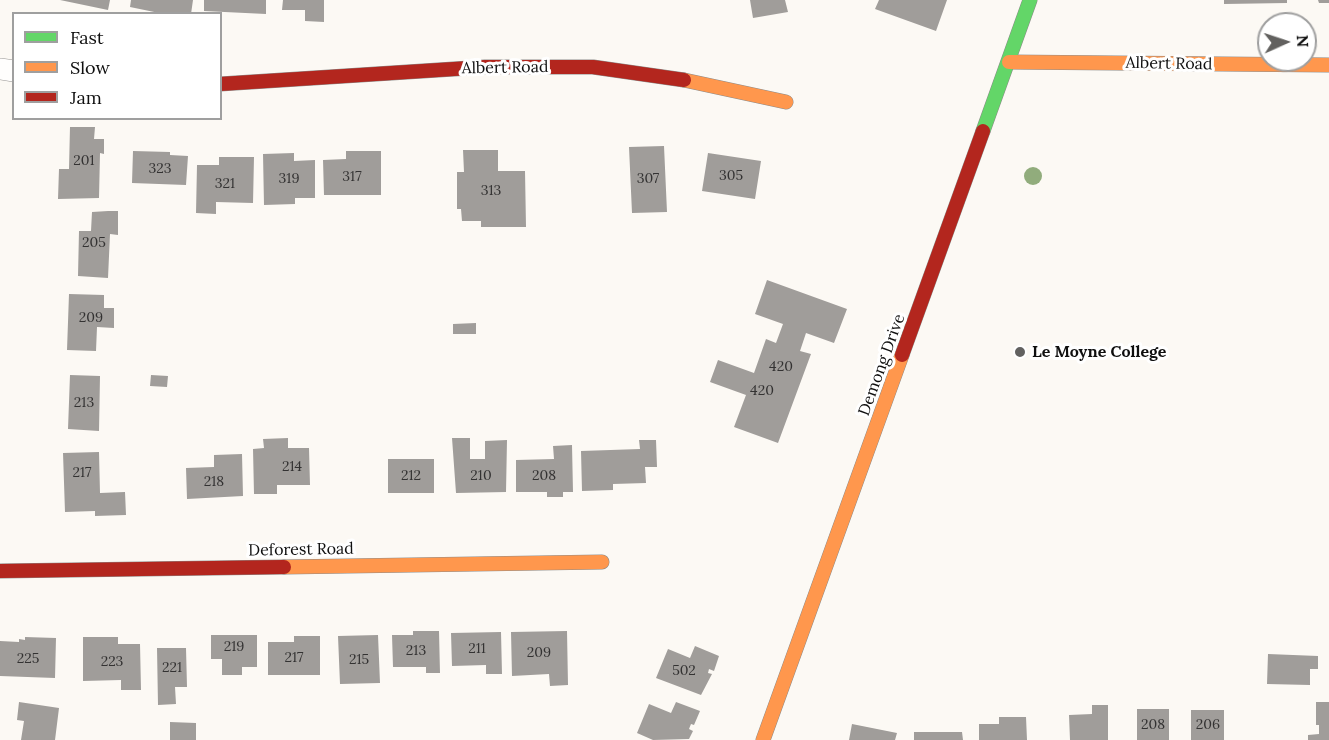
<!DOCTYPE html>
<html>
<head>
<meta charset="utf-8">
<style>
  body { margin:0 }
  #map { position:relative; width:1329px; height:740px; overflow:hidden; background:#fcf9f4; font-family:Lora,serif }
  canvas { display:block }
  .legend { position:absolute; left:12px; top:12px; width:210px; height:108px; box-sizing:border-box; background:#fff; border:2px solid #9f9f9f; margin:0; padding:8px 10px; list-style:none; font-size:18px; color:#0f0f0f }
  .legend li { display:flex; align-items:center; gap:12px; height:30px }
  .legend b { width:30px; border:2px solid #9f9f9f }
  .north { position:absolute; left:1257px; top:12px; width:60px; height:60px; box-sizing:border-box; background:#fff; border:2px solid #9f9f9f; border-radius:50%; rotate:87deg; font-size:16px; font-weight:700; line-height:24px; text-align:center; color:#0f0f0f }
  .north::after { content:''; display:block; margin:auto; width:21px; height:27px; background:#62615f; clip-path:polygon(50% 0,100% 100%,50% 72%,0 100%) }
</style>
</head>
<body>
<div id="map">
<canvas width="1329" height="740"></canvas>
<ul class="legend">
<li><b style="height:8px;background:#63d668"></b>Fast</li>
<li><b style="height:8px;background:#ff974d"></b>Slow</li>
<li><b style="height:8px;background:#b3261e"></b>Jam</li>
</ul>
<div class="north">N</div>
</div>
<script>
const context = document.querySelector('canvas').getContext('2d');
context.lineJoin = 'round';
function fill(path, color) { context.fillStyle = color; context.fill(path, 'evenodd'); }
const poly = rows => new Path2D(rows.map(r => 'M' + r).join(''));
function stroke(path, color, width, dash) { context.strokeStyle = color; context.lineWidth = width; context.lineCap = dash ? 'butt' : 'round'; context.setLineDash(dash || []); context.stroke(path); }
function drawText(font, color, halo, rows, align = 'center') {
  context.font = font + ' Lora,serif'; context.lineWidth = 6; context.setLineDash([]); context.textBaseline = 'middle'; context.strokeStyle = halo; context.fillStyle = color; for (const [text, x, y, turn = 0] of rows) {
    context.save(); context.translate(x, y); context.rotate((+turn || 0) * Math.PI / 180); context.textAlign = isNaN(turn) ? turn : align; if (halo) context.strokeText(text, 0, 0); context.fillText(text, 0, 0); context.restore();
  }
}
fill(poly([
  [60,0,110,0,108,10],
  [131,0,193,0,191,14,164,14,130,7],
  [204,0,266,0,266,14,204,11],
  [283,0,324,0,324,22,305,21,305,10,282,10],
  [750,0,785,0,788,12,753,18],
  [879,0,947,0,936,31,875,9],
  [1224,0,1287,0,1287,3,1224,4],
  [1318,0,1329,0,1329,3,1319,3],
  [70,127,95,127,94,139,104,139,104,154,100,153,99,198,58,199,59,169,69,169],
  [664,146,667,212,632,213,629,147],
  [463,150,498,150,498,171,525,171,526,227,481,227,481,221,462,221,461,209,457,209,457,172,464,172],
  [133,151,170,152,170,155,188,156,186,185,132,183],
  [346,151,381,151,381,195,324,195,323,160,346,159],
  [294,153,294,161,315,160,315,198,295,198,295,204,264,205,263,154],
  [708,153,761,161,755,199,702,191],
  [219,157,254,157,253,203,216,202,216,214,196,213,197,165,219,165],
  [108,211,118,211,118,235,110,234,108,278,78,276,79,231,91,231,92,212],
  [767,280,847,309,834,343,806,333,800,351,811,354,778,443,734,427,746,395,710,382,718,360,754,373,766,339,776,343,783,324,755,314],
  [69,294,104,295,104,308,114,308,114,328,97,327,96,351,67,350],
  [476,323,476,334,453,334,453,324],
  [70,375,100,376,99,431,68,429],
  [151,375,168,376,167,387,150,386],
  [288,438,288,448,309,448,310,485,277,485,277,494,254,494,253,449,264,448,263,439],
  [452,438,470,438,470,459,485,459,485,441,507,440,506,492,456,493],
  [639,440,656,440,657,467,645,467,646,483,613,484,613,490,582,491,581,451,640,449],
  [572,445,573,492,563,492,563,497,547,497,547,492,516,492,516,460,554,459,553,446],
  [99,452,100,493,125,492,126,515,95,516,95,511,65,512,63,453],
  [242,454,243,496,187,499,186,468,214,467,214,455],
  [388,459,434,459,434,493,388,493],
  [413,631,439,631,440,673,426,673,426,667,393,667,392,635,413,635],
  [567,631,568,685,550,686,549,674,512,676,511,632],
  [501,632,502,674,486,674,486,665,452,666,451,633],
  [211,635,257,635,257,667,242,667,242,675,222,675,222,659,211,659],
  [378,635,380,683,340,684,338,636],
  [294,636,320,636,320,675,268,675,268,642,294,642],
  [25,637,56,638,55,678,0,676,0,641,19,642,19,639,25,640],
  [83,637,118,637,118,644,140,644,141,690,121,690,121,680,83,681],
  [695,646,719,656,714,671,709,669,708,673,712,674,701,695,656,678,668,649,690,658],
  [157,648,186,648,187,687,175,687,176,704,158,705],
  [1268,654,1318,656,1318,669,1310,669,1310,685,1267,684],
  [19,702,59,708,55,740,21,740,24,721,17,720],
  [676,702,700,711,694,725,691,724,689,729,693,731,689,739,653,740,637,733,649,704,671,713],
  [1316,702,1329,702,1329,740,1308,740,1308,735,1319,734,1319,725,1316,725],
  [1092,705,1108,705,1108,740,1070,740,1069,715,1092,714],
  [1137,709,1169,709,1169,740,1137,740],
  [1191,710,1224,710,1224,740,1191,740],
  [999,717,1026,717,1027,740,979,740,979,724,999,724],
  [170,722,196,723,196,740,170,740],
  [852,724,897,733,895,740,849,740],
  [914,732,962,732,963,740,914,740]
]), '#a09d9a');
const street = poly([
  [0,69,14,71]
]);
const fast = poly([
  [983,131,1030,0]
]);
const slow = poly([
  [1009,62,1329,65],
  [684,80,786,102],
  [284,567,602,562],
  [763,740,902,355]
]);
const jam = poly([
  [220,84,485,67,593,67,684,80],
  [902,355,983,131],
  [0,571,284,567]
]);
stroke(street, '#969492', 22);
stroke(fast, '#8c8b89', 15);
stroke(slow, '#8c8b89', 15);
stroke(jam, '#8c8b89', 15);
stroke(street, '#fffefd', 21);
stroke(fast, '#63d668', 14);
stroke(slow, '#ff974d', 14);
stroke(jam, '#b3261e', 14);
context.fillStyle = '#91ac7c';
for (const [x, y] of [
  [1033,176]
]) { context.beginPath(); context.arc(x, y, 9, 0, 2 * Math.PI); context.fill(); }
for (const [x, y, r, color] of [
  [1020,352,6,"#62615f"]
]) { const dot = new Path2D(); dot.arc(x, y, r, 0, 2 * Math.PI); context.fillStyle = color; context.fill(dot); stroke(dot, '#fff', 2); }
drawText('14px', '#333232', null, [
  ["201",84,161],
  ["323",160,169],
  ["305",731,176],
  ["317",352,177],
  ["319",289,179],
  ["307",648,179],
  ["321",225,184],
  ["313",491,191],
  ["205",94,243],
  ["209",91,318],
  ["420",781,367],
  ["420",762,391],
  ["213",84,403],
  ["214",292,467],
  ["217",82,473],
  ["212",411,476],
  ["210",481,476],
  ["208",544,476],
  ["218",214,482],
  ["219",234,647],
  ["211",477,649],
  ["213",416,651],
  ["209",539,653],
  ["217",294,658],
  ["225",28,659],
  ["215",359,660],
  ["223",112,662],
  ["221",172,668],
  ["502",684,671],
  ["208",1153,725],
  ["206",1208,725]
]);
drawText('16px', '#0f0f0f', '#fff', [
  ["Albert Road",1169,64,1],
  ["Albert Road",505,68,-1],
  ["Demong Drive",882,365,-70],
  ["Deforest Road",301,550,-1]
]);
drawText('bold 16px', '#0f0f0f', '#fff', [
  ["Le Moyne College",1032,352]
], 'left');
</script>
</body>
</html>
